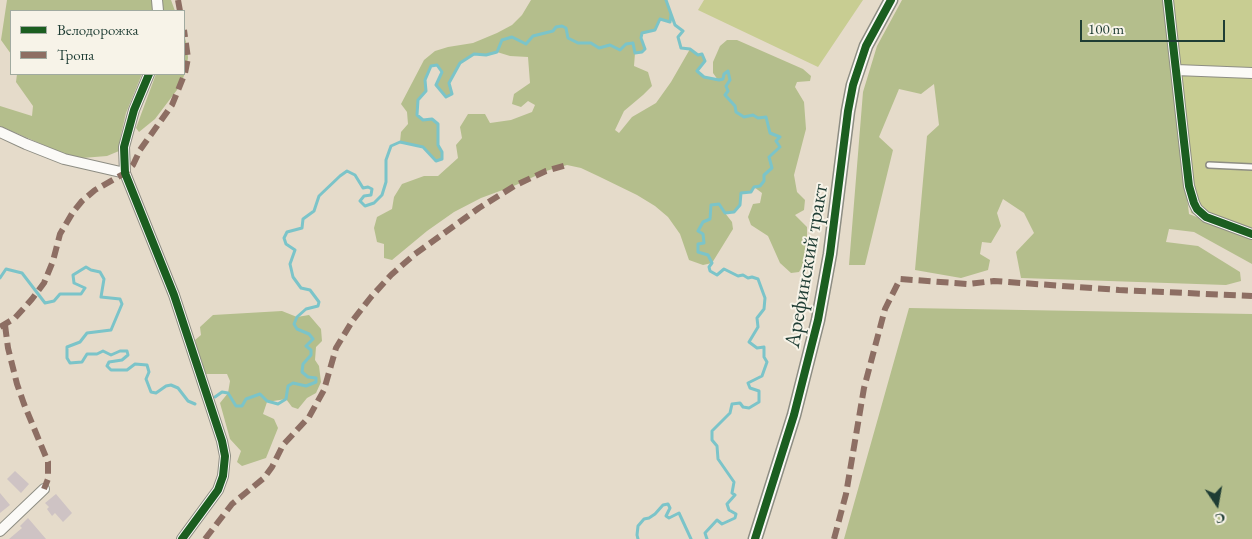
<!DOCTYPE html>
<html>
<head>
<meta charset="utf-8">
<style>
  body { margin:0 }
  #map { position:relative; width:1252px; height:539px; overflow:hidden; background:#e5dbca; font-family:"EB Garamond",serif }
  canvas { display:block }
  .legend { position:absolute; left:10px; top:10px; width:175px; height:65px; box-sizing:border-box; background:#f7f3e8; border:1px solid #a1aaa0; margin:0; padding:6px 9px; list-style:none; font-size:15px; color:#1f3d34 }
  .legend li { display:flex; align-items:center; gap:10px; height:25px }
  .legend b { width:25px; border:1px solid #a1aaa0 }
  .north { position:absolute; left:1192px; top:479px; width:50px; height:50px; -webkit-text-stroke:4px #f7f3e8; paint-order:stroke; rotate:168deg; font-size:14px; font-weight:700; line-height:20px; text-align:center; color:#1f3d34 }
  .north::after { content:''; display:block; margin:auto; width:18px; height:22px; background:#1f3d34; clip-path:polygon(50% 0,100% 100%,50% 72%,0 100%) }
  .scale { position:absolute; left:1080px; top:20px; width:145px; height:22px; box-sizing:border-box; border:2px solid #1f3d34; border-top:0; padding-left:6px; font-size:15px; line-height:18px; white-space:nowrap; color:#1f3d34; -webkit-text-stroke:4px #f7f3e8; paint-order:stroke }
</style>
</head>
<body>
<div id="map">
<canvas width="1252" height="539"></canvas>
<ul class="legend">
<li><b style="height:6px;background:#1b5e20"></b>Велодорожка</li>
<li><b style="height:6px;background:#8d6e63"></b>Тропа</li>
</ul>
<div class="north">С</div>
<div class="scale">100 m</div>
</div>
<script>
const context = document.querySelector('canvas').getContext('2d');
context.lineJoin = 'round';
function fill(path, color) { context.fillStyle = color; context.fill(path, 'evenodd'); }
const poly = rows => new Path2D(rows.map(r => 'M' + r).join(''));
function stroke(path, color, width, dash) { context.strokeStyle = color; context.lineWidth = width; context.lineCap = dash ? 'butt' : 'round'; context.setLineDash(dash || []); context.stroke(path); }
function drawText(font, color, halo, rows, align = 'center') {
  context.font = font + ' "EB Garamond",serif'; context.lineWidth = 4; context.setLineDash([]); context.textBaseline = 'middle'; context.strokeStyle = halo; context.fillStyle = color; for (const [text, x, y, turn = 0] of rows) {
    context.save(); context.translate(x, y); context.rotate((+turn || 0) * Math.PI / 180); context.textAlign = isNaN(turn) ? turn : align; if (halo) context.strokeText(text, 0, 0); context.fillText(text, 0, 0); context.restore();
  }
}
fill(poly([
  [704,0,863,0,818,67,698,10],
  [1166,0,1252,0,1252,238,1191,213]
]), '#c8cd92');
fill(poly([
  [7,0,152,0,153,11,11,11,11,54,1,40],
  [162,0,171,0,175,11,163,11],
  [531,0,666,0,671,15,670,22,660,20,655,30,642,33,641,38,645,49,642,52,635,53,634,66,648,72,652,86,643,95,624,111,615,130,619,133,632,117,656,103,671,82,690,49,698,55,702,54,705,61,697,71,705,77,718,80,713,73,713,62,720,46,727,40,737,40,803,69,811,76,810,81,797,82,795,87,804,102,806,129,794,175,797,192,805,200,804,210,795,215,807,227,807,258,799,272,791,273,780,263,768,236,751,225,748,217,753,204,760,203,762,193,754,187,751,192,741,193,740,205,734,212,725,213,732,222,733,229,712,263,703,265,689,260,680,234,668,217,655,206,637,195,598,176,581,168,567,165,546,171,516,185,481,198,454,212,427,231,392,260,384,258,384,244,377,242,374,228,377,217,392,209,394,197,402,184,424,176,438,176,458,158,456,145,462,138,460,127,468,114,485,114,490,123,511,120,532,112,535,105,528,101,521,107,512,104,514,94,530,83,528,57,510,56,497,52,486,55,473,54,460,63,449,82,452,94,446,97,436,85,442,72,437,65,431,66,425,80,426,91,418,100,417,115,423,120,432,119,438,124,438,145,442,152,442,159,436,161,423,147,400,142,401,132,408,124,407,112,401,104,424,60,435,51,448,47,473,43,497,33,512,25,522,15],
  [902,0,1164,0,1189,214,1252,238,1252,264,1194,232,1169,229,1166,242,1198,246,1240,272,1241,281,1226,285,1021,278,1016,252,1034,233,1024,213,1003,199,997,213,1001,226,991,243,982,242,980,254,990,260,988,270,961,278,915,270,927,136,939,125,934,84,921,94,899,89,879,137,893,150,865,265,849,265,863,92,877,46],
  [184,35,187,45,188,58,185,73,180,86,155,119,139,132,136,128,156,74,184,74],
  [17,74,142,74,126,113,120,139,119,151,107,156,82,158,64,154,0,126,0,106,32,116,33,106,16,82],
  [909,308,1252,314,1252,539,844,539],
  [282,311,297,317,309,315,321,329,322,341,316,347,315,360,319,366,321,382,316,393,307,398,298,409,292,407,286,399,267,402,263,414,274,419,278,428,266,458,242,466,237,462,241,451,230,439,220,403,228,393,230,381,227,374,203,374,195,340,201,335,200,327,213,315]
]), '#b4be8c');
stroke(poly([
  [666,0,675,25,683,31,678,37,681,48,690,49,698,55,702,54,705,61,697,71,704,77,719,80,723,79,724,74,728,71,730,80,726,86,728,91,725,95,735,106,736,112,744,117,753,115,758,118,766,117,770,133,780,137,776,141,780,147,769,157,772,168,764,175,764,181,760,186,754,187,751,192,741,193,740,205,734,212,725,213,719,204,711,205,710,219,703,222,698,231,703,234,704,243,698,244,698,252,708,255,712,263,709,267,710,271,717,275,724,269,738,276,743,275,748,278,752,277,758,279,765,298,764,309,757,318,758,327,749,342,757,348,764,347,764,357,767,362,762,376,748,383,750,388,759,391,759,402,749,408,743,407,740,403,732,404,730,413,712,431,712,440,717,446,718,459,734,482,732,493,735,495,727,504,729,510,736,514,735,518,722,524,717,520,705,533,707,539],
  [0,278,6,269,22,273,45,303,54,301,60,294,81,294,85,288,74,283,73,275,86,267,91,270,100,272,104,279,101,297,120,299,122,304,111,330,87,333,80,342,67,347,67,358,70,363,82,362,87,354,97,354,103,351,111,355,120,351,127,351,128,355,122,360,109,362,107,366,111,370,127,370,135,364,147,365,149,372,146,379,151,392,156,393,166,386,171,385,178,388,188,401,195,404],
  [215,397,222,392,228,393,236,406,242,406,246,399,260,394,267,401,278,404,286,399,288,386,293,383,306,386,316,382,316,378,308,377,302,372,303,364,311,355,311,350,306,346,313,339,309,334,297,329,294,324,297,317,306,309,318,306,319,302,310,290,301,288,293,277,290,264,295,250,286,244,284,238,287,232,302,228,303,219,314,211,319,196,340,176,347,171,355,175,363,188,368,187,372,189,371,195,364,196,360,201,365,206,374,203,382,195,386,182,386,160,391,146,400,142,423,147,436,161,442,159,442,152,438,145,438,124,432,119,423,120,417,115,418,100,426,91,425,80,431,66,437,65,442,72,436,85,446,97,452,94,449,83,460,63,474,54,486,55,497,52,502,40,512,37,526,44,533,36,553,31,556,27,562,26,566,28,568,38,578,43,591,43,599,48,610,45,620,50,626,44,633,43,635,53,642,52,645,49,641,38,642,33,655,30,660,19,670,22,671,15],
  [638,539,637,535,638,526,644,519,649,518,655,514,663,505,668,504,670,508,666,516,669,518,679,513,691,539]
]), '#7bc4c9', 3);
fill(poly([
  [15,471,29,484,21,493,7,479],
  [0,493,10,505,0,513],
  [56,494,72,513,63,522,55,513,52,516,47,509,49,507,45,503],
  [28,518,46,539,9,539,22,528,20,526]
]), '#cec3c4');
const service = poly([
  [1209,165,1252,167]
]);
const minor = poly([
  [157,0,158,11],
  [1168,0,1189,186,1194,203,1197,209,1206,217,1252,234],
  [1176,70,1252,73],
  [149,74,134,110,124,147,125,173,174,295,222,441,225,456,223,476,218,490,182,539],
  [0,132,26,144,64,159,125,173],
  [0,531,44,489]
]);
const tertiary = poly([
  [755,539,794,415,818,320,830,254,848,111,853,85,866,46,891,0]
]);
stroke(service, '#8d8d83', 8);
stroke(minor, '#8d8d83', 12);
stroke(tertiary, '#8d8d83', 15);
stroke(service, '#fbfaf7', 5);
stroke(minor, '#fbfaf7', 10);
stroke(tertiary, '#fbfaf7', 12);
stroke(poly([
  [178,0,180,11],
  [5,325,8,348,17,384,24,404,48,462,48,479,44,489],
  [0,327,15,318,32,299,44,283,53,261,60,234,73,212,82,201,95,190,125,173,133,165,140,150,172,105,185,73,188,58,184,30],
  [205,539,232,504,264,478,272,467,283,445,309,417,324,390,336,348,353,320,371,297,391,275,415,254,479,208,516,185,546,171,567,165],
  [834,539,846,494,864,388,885,309,900,279,968,284,994,281,1119,290,1252,296]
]), '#8d6e63', 6, [12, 6]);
stroke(poly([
  [1168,0,1189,186,1194,203,1197,209,1206,217,1252,234],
  [149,74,134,110,124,147,125,173,174,295,222,441,225,456,223,476,218,490,182,539],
  [755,539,794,415,818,320,830,254,848,111,853,85,866,46,891,0]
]), '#1b5e20', 8);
drawText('22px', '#1f3d34', '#f7f3e8', [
  ["Арефинский тракт",807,266,-80]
]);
</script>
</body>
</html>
